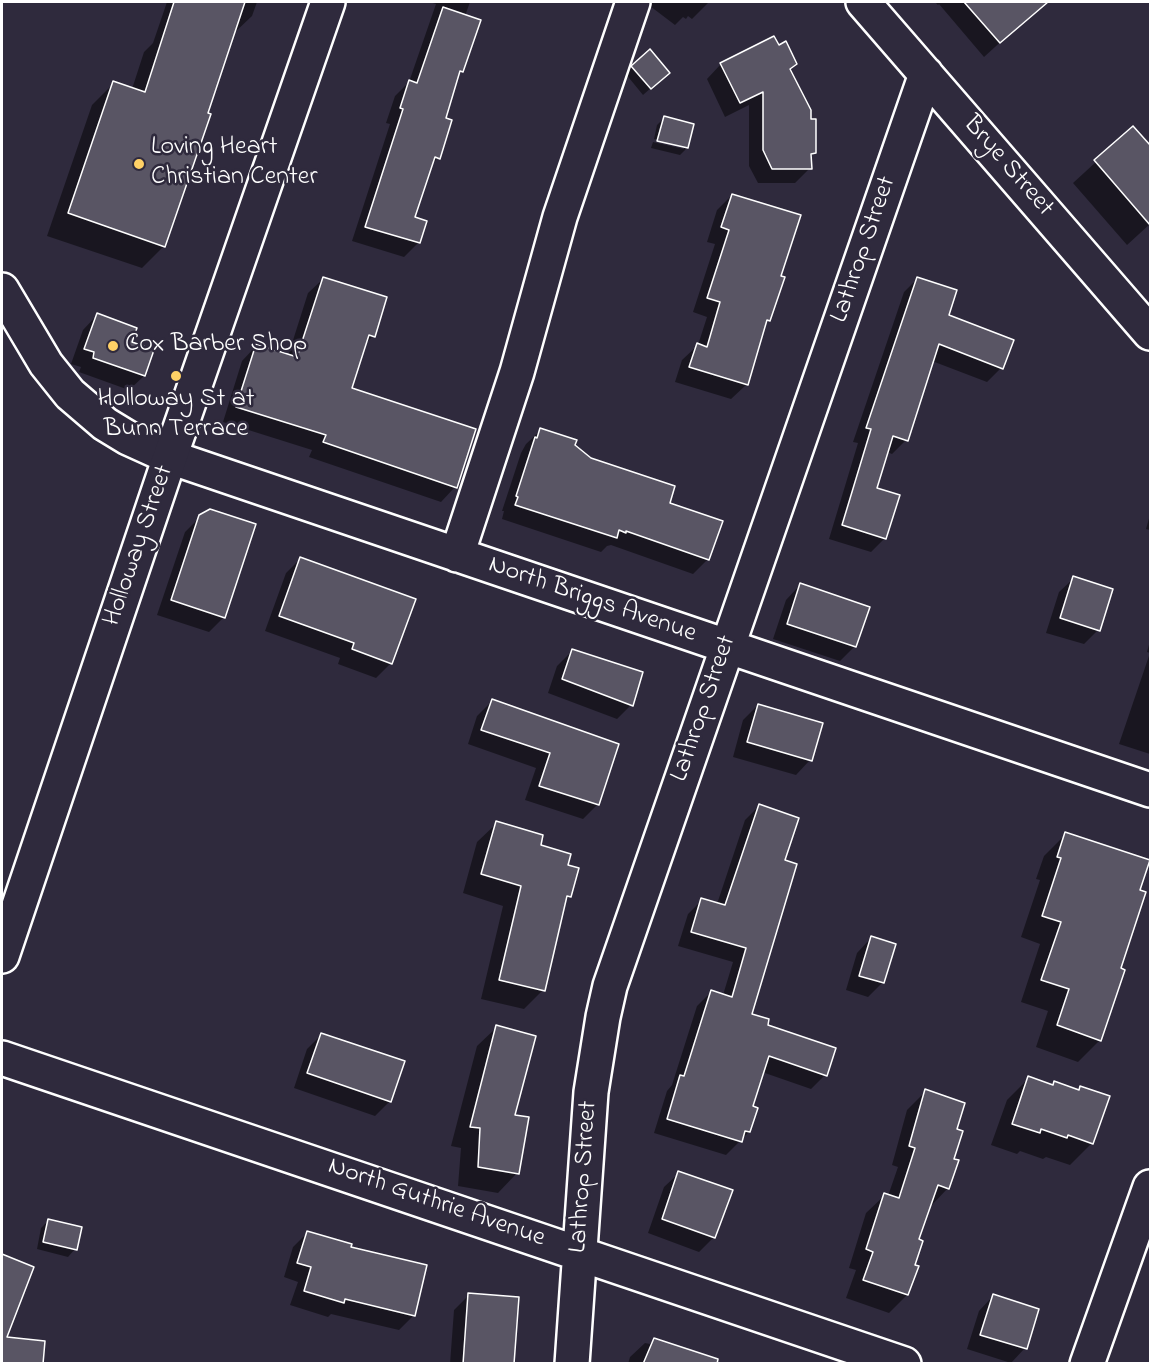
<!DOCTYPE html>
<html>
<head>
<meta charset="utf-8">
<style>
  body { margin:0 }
  #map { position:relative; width:1152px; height:1365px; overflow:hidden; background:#2f2a3d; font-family:"Indie Flower",sans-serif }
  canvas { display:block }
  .frame { position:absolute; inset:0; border:3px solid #fff; pointer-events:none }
</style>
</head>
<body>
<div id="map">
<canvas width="1152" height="1365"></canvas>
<div class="frame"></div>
</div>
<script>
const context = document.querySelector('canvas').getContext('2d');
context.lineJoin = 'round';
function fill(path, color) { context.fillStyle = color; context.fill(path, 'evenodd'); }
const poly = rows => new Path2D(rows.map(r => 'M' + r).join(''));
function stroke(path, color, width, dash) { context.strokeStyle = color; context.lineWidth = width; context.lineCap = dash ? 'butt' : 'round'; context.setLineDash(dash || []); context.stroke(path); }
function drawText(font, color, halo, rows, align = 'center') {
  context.font = font + ' "Indie Flower",sans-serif'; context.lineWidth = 5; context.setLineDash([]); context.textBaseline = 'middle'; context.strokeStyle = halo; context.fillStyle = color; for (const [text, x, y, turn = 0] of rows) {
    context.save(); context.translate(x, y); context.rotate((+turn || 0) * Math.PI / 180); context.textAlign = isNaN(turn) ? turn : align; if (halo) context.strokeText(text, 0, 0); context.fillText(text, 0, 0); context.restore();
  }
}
fill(poly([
  [167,2,257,2,252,16,232,35,164,246,142,268,47,236,92,105,114,83,132,89,144,52,153,43],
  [429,2,470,2,465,16,479,21,461,72,457,76,444,119,438,158,430,166,414,218,425,222,418,243,404,257,352,241,390,124,386,123,395,96,409,82,436,4],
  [648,2,709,2,692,19,688,16,686,19,683,17,675,25,646,3],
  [935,2,1014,2,1028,17,984,57,939,4,938,5],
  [721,64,795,64,789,70,814,153,810,157,810,168,795,183,758,183,749,166,749,105,725,117,707,79],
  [632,67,661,79,643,95,625,73],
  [664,118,687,148,680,155,651,148,653,142,684,149,684,146,654,139,657,125],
  [1133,128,1150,148,1150,224,1127,245,1073,183],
  [732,195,779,277,768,320,764,324,746,385,731,399,675,382,682,360,698,345,707,317,693,312,715,244,707,242,717,210],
  [918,278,947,316,1001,368,987,382,932,361,906,440,892,454,887,452,875,489,885,538,871,552,829,539,858,443,853,442,904,292],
  [323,279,373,336,364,345,350,389,455,487,441,502,309,457,312,450,223,422,242,361,256,346,288,356,308,293],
  [97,315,130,343,152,351,144,376,129,390,79,372,81,367,71,364,83,330],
  [541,430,574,446,591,460,668,503,708,559,693,574,611,545,607,546,601,552,502,519,504,511,502,511,521,453,526,444],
  [1150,515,1150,530,1146,529],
  [200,517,224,617,209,632,157,615,185,532],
  [301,558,391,663,376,678,338,664,340,658,265,631,286,573],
  [1074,578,1098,630,1084,644,1046,633,1059,592],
  [800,585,855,646,840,661,773,639,786,600],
  [1150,641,1150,754,1119,744,1150,653,1147,652],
  [572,651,631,705,617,719,548,693,557,666],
  [492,701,617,745,598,804,583,819,525,800,536,768,468,744,477,716],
  [758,705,810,760,796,775,733,757,743,720],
  [759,806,783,861,750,1015,766,1026,825,1075,811,1089,762,1072,751,1107,749,1132,726,1155,654,1133,667,1091,672,1085,697,1006,711,992,723,995,733,962,678,946,688,914,702,900,717,904,745,820],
  [497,823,539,846,566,866,570,896,564,902,543,990,524,1009,481,999,503,906,463,893,477,842],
  [1066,834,1138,891,1100,1040,1078,1062,1036,1047,1048,1011,1021,1002,1040,944,1021,937,1040,880,1036,879,1044,856],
  [871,938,883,982,868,997,846,990,857,953],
  [497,1027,513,1116,517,1173,498,1193,458,1186,461,1148,451,1146,477,1046],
  [322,1034,390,1101,375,1116,294,1088,307,1049],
  [1029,1078,1051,1086,1054,1083,1078,1091,1081,1088,1092,1143,1070,1165,1046,1157,1043,1159,1020,1151,1017,1154,991,1145,1007,1100],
  [926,1091,955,1130,948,1188,930,1207,917,1240,907,1295,889,1313,846,1298,856,1270,849,1268,866,1213,885,1195,888,1196,898,1167,892,1165,907,1110],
  [679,1173,714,1237,699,1252,648,1233,664,1187],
  [48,1221,75,1249,68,1257,37,1249,41,1228],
  [308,1232,349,1248,414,1315,399,1330,331,1314,328,1317,290,1305,298,1282,284,1277,293,1247],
  [2,1256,32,1267,5,1338,41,1364,2,1364],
  [469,1295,513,1364,450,1364,454,1310],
  [993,1296,1025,1348,1011,1363,967,1349,979,1311],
  [654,1339,695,1364,628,1364,630,1357,645,1343,650,1344]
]), '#0007');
const building = poly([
  [174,2,245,2,208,113,211,114,165,247,68,213,113,81,145,92,174,2],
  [964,2,1048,2,1000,43,964,2],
  [443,7,481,20,463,72,460,71,446,118,452,120,440,159,435,157,415,217,427,221,420,243,365,227,403,109,400,108,409,80,417,83,443,7],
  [774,36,779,45,786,41,797,64,790,69,811,110,811,119,816,119,816,153,811,154,812,169,772,169,763,150,763,92,740,103,720,63,774,36],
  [650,49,670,73,651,89,631,66,650,49],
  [664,116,694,124,688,148,657,141,664,116],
  [1133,126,1150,145,1150,225,1094,160,1133,126],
  [732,194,801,215,781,276,785,277,770,321,767,320,748,385,689,367,697,343,707,347,720,302,707,298,729,230,721,227,732,194],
  [323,277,387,297,375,337,369,335,352,388,476,429,457,488,323,442,326,435,236,407,256,344,297,357,323,277],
  [917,277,957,290,949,315,1014,340,1003,369,939,344,908,441,893,436,877,488,900,495,886,539,842,525,871,429,866,428,917,277],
  [97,313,137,328,132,342,154,350,145,376,93,358,94,352,84,349,97,313],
  [540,428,577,440,575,445,591,458,675,486,670,503,723,521,709,560,626,531,626,533,619,530,617,538,515,505,518,497,516,496,535,437,537,438,540,428],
  [210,509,256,524,225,618,171,600,199,515,210,509],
  [300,557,416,599,392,664,352,649,354,643,279,616,300,557],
  [1073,576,1113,589,1100,631,1060,618,1073,576],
  [800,583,870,607,856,647,787,624,800,583],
  [572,649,643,672,633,706,562,679,572,649],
  [492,699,619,744,599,805,539,786,550,753,481,730,492,699],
  [758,704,823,723,812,761,747,742,758,704],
  [759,804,799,818,785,860,797,864,752,1014,769,1019,768,1025,836,1048,827,1076,769,1056,753,1106,758,1108,750,1132,745,1131,742,1142,667,1119,680,1075,684,1076,711,990,732,997,746,948,691,932,701,898,725,905,759,804],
  [496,821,543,835,541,845,571,854,568,865,579,868,571,897,567,896,545,991,499,980,521,886,481,874,496,821],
  [1065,832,1150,860,1140,890,1146,892,1121,968,1125,970,1101,1041,1057,1025,1069,989,1041,980,1061,922,1042,916,1061,858,1057,857,1065,832],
  [871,936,896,944,884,983,859,976,871,936],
  [496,1025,536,1036,515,1115,529,1117,519,1174,478,1167,480,1128,470,1127,496,1025],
  [321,1033,405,1061,391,1102,307,1073,321,1033],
  [1028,1076,1053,1085,1054,1081,1079,1090,1080,1086,1110,1096,1093,1144,1068,1135,1067,1138,1041,1129,1040,1133,1012,1124,1028,1076],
  [925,1089,965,1103,957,1129,963,1131,954,1159,959,1160,949,1189,938,1185,919,1239,923,1241,915,1265,919,1266,908,1295,863,1280,873,1252,866,1249,884,1193,899,1198,915,1148,909,1146,925,1089],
  [678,1171,733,1190,715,1238,662,1219,678,1171],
  [48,1219,82,1227,77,1250,43,1242,48,1219],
  [307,1231,352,1244,351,1247,427,1265,415,1316,345,1299,344,1303,304,1291,311,1267,297,1263,307,1231],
  [2,1254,34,1267,7,1337,45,1341,43,1364,2,1364,2,1254],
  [468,1293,519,1297,514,1364,463,1364,468,1293],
  [993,1294,1039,1309,1027,1349,980,1335,993,1294],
  [654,1338,718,1359,717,1364,643,1364,654,1338]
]);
fill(building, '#595564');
stroke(building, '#fff', 1.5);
const minor = poly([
  [863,2,1150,333],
  [2,290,46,364,70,394,105,424,128,438,170,457,1150,790],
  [457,555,517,372,560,217,633,2],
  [2,1058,904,1364],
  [572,1364,591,1092,603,1017,610,986,926,74],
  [1087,1364,1150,1187]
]);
const major = poly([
  [2,956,170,457,328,2]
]);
stroke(minor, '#fff', 38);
stroke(major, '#fff', 38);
stroke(minor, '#2f2a3d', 33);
stroke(major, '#2f2a3d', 33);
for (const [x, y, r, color] of [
  [139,164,6,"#ffd166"],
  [113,346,6,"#ffd166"],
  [176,376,6,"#ffd166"]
]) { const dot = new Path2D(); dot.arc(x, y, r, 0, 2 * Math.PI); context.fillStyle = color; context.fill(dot); stroke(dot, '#2f2a3d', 2); }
drawText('26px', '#fff', '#2f2a3d', [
  ["Loving Heart",151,149],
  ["Christian Center",151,179],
  ["Cox Barber Shop",125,346],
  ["Holloway St at",176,401,"center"],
  ["Bunn Terrace",176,431,"center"]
], 'left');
drawText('26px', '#fff', '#2f2a3d', [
  ["Brye Street",1007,167,49],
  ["Lathrop Street",865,250,-71],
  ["Holloway Street",140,546,-71],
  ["North Briggs Avenue",592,601,19],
  ["Lathrop Street",705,709,-71],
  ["Lathrop Street",585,1177,-86],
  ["North Guthrie Avenue",436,1204,19]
]);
</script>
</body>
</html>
